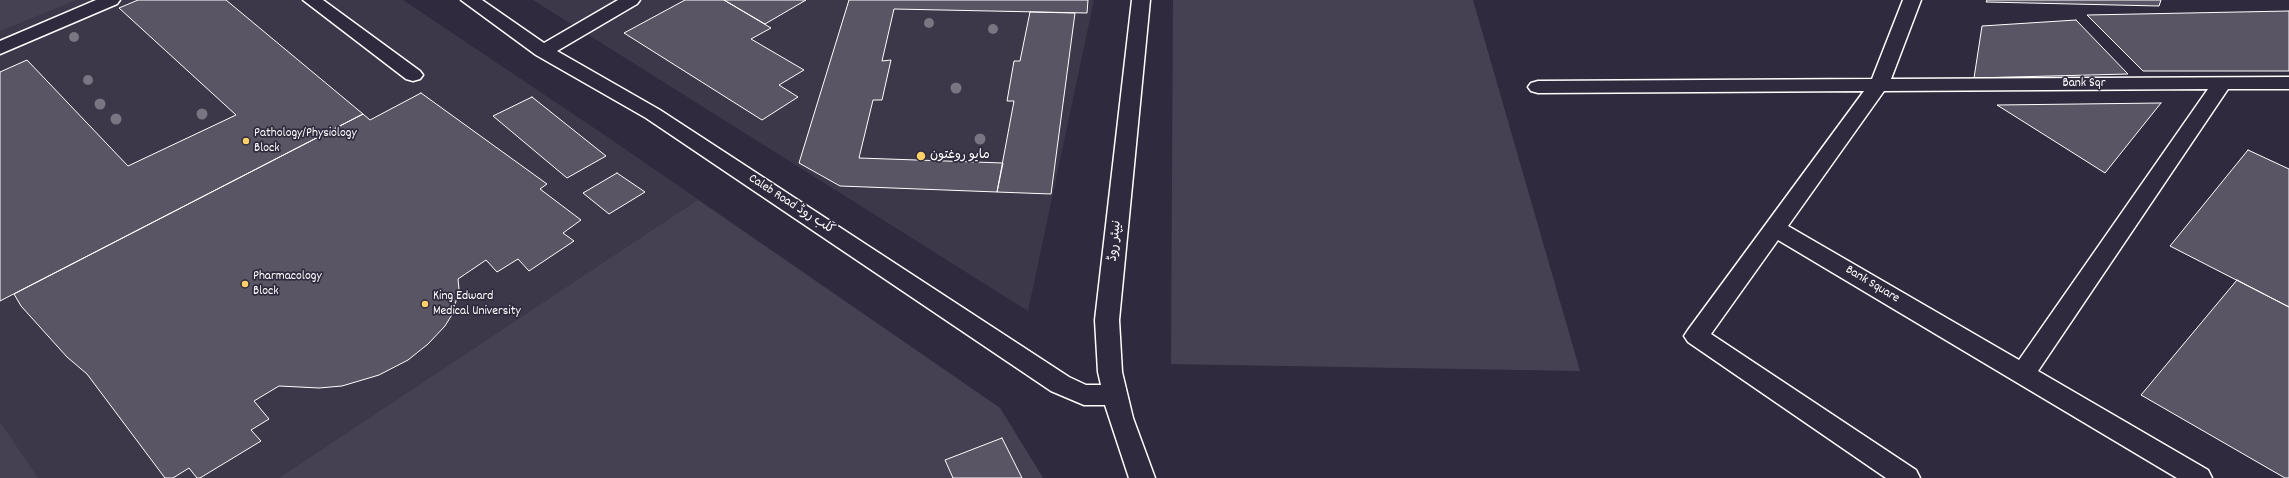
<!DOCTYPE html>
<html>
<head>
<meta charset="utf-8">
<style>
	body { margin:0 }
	canvas { display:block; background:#2f2a3d }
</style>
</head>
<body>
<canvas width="2289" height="478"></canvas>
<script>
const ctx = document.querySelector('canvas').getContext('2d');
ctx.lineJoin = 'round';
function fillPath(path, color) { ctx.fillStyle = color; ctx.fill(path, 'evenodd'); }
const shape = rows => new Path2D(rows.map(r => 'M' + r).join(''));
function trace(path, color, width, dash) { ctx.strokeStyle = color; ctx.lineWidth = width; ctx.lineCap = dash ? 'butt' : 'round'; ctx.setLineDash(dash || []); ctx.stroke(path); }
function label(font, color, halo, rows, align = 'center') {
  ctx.font = font + ' Dekko,"Playpen Sans Arabic",sans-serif'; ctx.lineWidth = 3.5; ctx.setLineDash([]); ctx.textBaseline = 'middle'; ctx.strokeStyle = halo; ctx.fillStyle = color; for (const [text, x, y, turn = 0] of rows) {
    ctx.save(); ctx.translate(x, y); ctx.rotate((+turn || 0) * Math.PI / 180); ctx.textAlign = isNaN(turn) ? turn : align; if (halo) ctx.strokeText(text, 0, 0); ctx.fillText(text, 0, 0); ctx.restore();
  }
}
const built = shape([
	[0,0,403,0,612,140,1000,408,1043,478,0,478],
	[533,0,1094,0,1028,311]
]);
const green = shape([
	[0,0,76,0,0,31],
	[1173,0,1473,0,1580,371,1171,364],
	[698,200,1000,408,1043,478,279,478],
	[0,422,38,478,0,478]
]);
const building = shape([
	[138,0,226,0,363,114,0,301,0,72,27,60,128,166,236,115,119,8,138,0],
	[685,0,724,0,771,28,751,39,804,70,779,85,798,97,762,120,624,33,685,0],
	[724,0,806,0,765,24,724,0],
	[849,0,1088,0,1087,13,894,9,882,61,891,60,882,100,873,100,859,158,1003,163,997,192,840,186,799,163,849,0],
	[1987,0,2161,0,2159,6,1986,2,1987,0],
	[2289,11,2289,71,2143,71,2087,15,2289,11],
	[1030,12,1075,13,1051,194,997,192,1014,101,1007,101,1014,61,1020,61,1030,12],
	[2076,20,2128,74,1974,78,1982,26,2076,20],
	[421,93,547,184,540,189,581,220,563,233,574,241,529,271,518,259,497,272,486,260,458,279,459,289,453,313,445,326,428,344,408,360,379,375,342,386,319,388,279,386,254,401,269,419,251,430,261,441,200,478,197,478,189,468,173,478,165,478,87,374,67,357,21,306,14,294,363,114,370,120,421,93],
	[532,97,606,156,567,178,493,116,532,97],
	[2161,103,2105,173,1997,105,2161,103],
	[2248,150,2289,169,2289,307,2170,246,2248,150],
	[617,173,645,192,609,214,583,193,617,173],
	[2237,280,2289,307,2289,478,2285,478,2141,395,2237,280],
	[1002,438,1022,478,953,478,945,460,1002,438]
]);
const minor = shape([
	[96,0,120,0,117,4,0,54,0,41,96,0],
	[303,0,323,0,420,71,423,75,420,79,413,81,406,79,303,0],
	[461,0,482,0,544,43,618,0,640,0,637,4,557,51,660,110,1069,377,1086,385,1101,385,1098,372,1095,320,1132,0,1150,0,1119,320,1122,372,1133,418,1155,478,1129,478,1105,405,1084,405,1051,391,646,118,536,55,461,0],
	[1903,0,1921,0,1891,79,2289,77,2289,89,2228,89,2038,371,2208,470,2212,478,2177,478,1778,240,1711,334,1916,470,1920,478,1886,478,1688,342,1684,336,1688,330,1864,91,1538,93,1531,91,1528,87,1531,83,1538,81,1872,79,1903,0],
	[2208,89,2019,360,1788,226,1884,91,2208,89]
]);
const trees = [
	[929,23,5],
	[993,29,5],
	[74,37,5],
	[88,80,5],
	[956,88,5.5],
	[100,104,5.5],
	[202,114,5.5],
	[116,119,5.5],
	[980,139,5.5]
];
const markers = [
	[246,141,4,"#ffd166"],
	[921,156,5,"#ffd166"],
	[245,284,4,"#ffd166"],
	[425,304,4,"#ffd166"]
];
const streetNames = [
	["Bank Sqr",2084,84],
	["Caleb Road کلب روڈ",791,205,33],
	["نیپئر روڈ",1116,241,-84],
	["Bank Square",1872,285,31]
];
const poiNames = [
	["Pathology/Physiology",254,134],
	["Block",254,149],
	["مایو روغتون",930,156],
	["Pharmacology",253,277],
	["Block",253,292],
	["King Edward",433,297],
	["Medical University",433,312]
];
fillPath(built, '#3c3749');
fillPath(green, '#464152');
fillPath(building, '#595564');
trace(building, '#fff', 1);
trace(minor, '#fff', 3);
fillPath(minor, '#2f2a3d');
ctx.fillStyle = '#797582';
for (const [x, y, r] of trees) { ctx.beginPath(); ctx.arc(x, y, r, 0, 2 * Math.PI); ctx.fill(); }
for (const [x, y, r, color] of markers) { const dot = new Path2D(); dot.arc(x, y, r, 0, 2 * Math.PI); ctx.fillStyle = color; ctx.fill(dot); trace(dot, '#2f2a3d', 1.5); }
label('13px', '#fff', '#2f2a3d', streetNames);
label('13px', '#fff', '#2f2a3d', poiNames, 'left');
</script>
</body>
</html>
